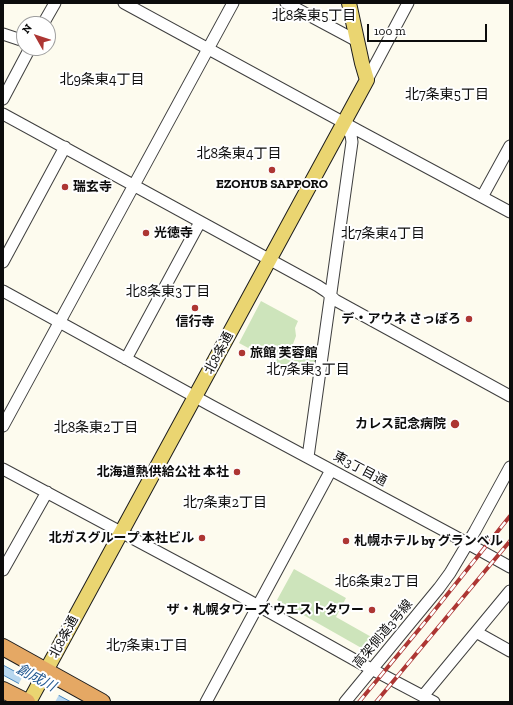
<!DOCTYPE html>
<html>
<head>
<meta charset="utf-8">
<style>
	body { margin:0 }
	#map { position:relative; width:513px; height:705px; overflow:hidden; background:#fdfbee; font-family:"Zilla Slab",serif }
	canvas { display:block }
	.frame { position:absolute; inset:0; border:4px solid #0c0c0c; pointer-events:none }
	.north { position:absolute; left:16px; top:16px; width:40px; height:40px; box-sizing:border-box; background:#fff; border:1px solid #9e9e9e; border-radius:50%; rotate:309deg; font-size:11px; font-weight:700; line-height:16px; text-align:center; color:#0c0c0c }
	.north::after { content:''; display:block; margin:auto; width:14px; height:18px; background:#ad3633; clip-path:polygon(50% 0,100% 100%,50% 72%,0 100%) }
	.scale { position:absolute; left:367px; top:24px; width:120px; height:18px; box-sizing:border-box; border:2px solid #0c0c0c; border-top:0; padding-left:5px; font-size:12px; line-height:14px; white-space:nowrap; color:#0c0c0c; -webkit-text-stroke:3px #fff; paint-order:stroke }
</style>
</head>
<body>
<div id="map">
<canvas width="513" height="705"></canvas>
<div class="frame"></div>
<div class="north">N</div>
<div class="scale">100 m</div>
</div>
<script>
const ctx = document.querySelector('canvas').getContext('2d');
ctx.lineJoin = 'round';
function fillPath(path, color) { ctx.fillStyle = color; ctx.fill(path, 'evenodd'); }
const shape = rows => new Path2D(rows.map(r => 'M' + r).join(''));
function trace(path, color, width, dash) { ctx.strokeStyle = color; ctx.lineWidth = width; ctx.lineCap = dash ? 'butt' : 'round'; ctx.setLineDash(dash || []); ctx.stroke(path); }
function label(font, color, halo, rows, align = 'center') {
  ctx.font = font + ' "Zilla Slab","Noto Sans JP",serif'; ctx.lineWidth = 4; ctx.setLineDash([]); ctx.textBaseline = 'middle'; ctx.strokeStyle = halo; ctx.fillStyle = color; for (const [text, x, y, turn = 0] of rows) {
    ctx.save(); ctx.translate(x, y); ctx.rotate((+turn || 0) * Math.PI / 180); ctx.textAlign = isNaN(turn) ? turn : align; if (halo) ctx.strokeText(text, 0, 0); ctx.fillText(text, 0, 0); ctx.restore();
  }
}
const green = shape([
	[261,301,298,321,295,328,296,336,293,344,318,348,315,368,293,365,289,370,239,343],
	[294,569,346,598,336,617,382,643,372,654,277,600]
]);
const water = shape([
	[3,665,71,702,53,702,3,675,3,665]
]);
const pier = shape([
	[24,674,60,693,55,702,49,702,18,685]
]);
const minor = shape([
	[124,3,361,132,510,212],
	[286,3,357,41],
	[43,24,55,3],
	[3,34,24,41],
	[367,80,408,3],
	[3,99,30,48],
	[3,114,318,286,327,292,335,300,510,396],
	[482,197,510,146],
	[3,262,65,147],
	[3,291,210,405,456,537,510,567],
	[126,359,200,222],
	[3,426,233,3],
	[308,457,352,142,351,135,344,123],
	[3,469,246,599,362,664,434,702],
	[3,570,47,492],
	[476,632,510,651],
	[423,696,510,591],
	[206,702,331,470],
	[345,702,439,588,450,573,475,531,510,467]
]);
const major = shape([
	[29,702,203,382,367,80,362,63,349,3]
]);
const highway = shape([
	[3,647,102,702],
	[3,690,27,702]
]);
const rail = shape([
	[359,702,430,616,510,516],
	[376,702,510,541]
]);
const markers = [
	[272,170,4,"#ad3633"],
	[65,187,4,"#ad3633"],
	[146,233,4,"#ad3633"],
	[195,308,4,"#ad3633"],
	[469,319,4,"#ad3633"],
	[242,353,4,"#ad3633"],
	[455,424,5,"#ad3633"],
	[237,472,4,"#ad3633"],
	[202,538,4,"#ad3633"],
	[346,541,4,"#ad3633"],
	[372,610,4,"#ad3633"]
];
const poiNames = [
	["EZOHUB SAPPORO",272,184,"center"],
	["瑞玄寺",73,187,"left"],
	["光徳寺",154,233,"left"],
	["デ・アウネ さっぽろ",461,319],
	["信行寺",195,322,"center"],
	["旅館 芙蓉館",250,353,"left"],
	["カレス記念病院",446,424],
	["北海道熱供給公社 本社",229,472],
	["北ガスグループ 本社ビル",194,538],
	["札幌ホテル by グランベル",354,541,"left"],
	["ザ・札幌タワーズ ウエストタワー",364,610]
];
const streetNames = [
	["北8条通",219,353,-62],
	["東3丁目通",360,469,28],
	["高架側道3号線",383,634,-50],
	["北8条通",64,637,-62]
];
const neighbourhoodNames = [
	["北8条東5丁目",314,16],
	["北9条東4丁目",102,80],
	["北7条東5丁目",447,95],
	["北8条東4丁目",239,154],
	["北7条東4丁目",383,234],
	["北8条東3丁目",168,292],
	["北7条東3丁目",308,370],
	["北8条東2丁目",96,428],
	["北7条東2丁目",225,503],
	["北6条東2丁目",377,582],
	["北7条東1丁目",147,646]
];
const waterNames = [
	["創成川",36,678,28]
];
fillPath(green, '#cde4bb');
fillPath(water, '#b8d7ef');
trace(water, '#4686be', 1);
fillPath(pier, '#fdfbee');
trace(minor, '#3f3f3f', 13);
trace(major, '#1d1d1d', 16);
trace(highway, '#1d1d1d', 18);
trace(minor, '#fff', 11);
trace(major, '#ead571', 14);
trace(highway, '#e5a864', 16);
trace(rail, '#ad3633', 4);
trace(rail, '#fff', 2.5, [8]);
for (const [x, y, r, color] of markers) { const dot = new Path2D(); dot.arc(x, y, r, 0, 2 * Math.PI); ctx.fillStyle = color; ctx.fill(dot); trace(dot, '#fff', 1.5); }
label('bold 13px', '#0c0c0c', '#fff', poiNames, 'right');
label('13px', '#0c0c0c', '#fff', streetNames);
label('14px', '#0c0c0c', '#fff', neighbourhoodNames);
label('italic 14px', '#235991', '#fff', waterNames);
</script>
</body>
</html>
